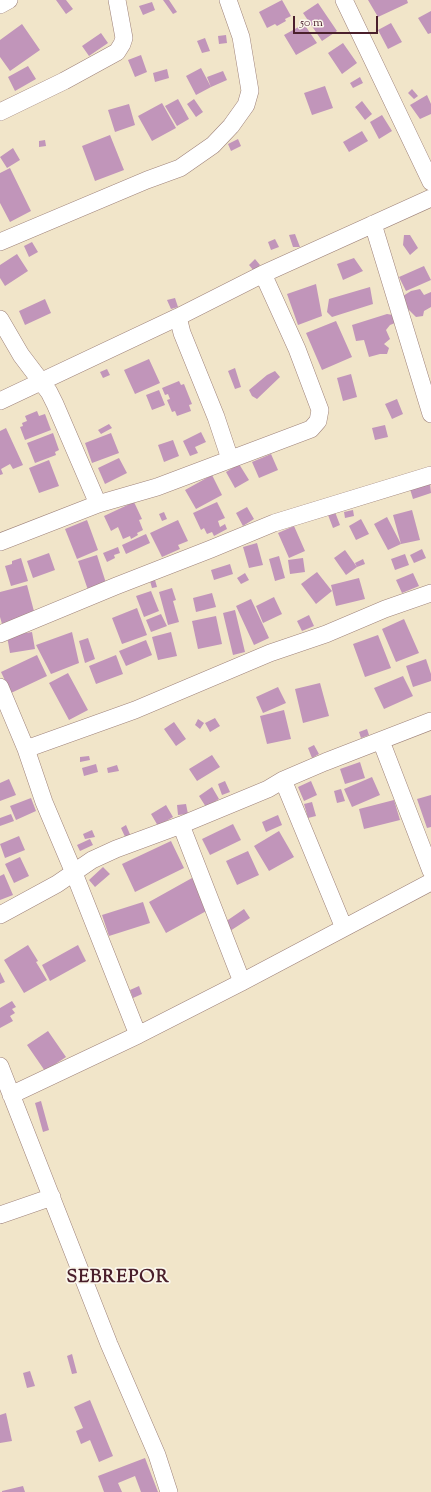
<!DOCTYPE html>
<html>
<head>
<meta charset="utf-8">
<style>
	body { margin:0 }
	#map { position:relative; width:431px; height:1492px; overflow:hidden; background:#f1e5c9; font-family:"Sorts Mill Goudy",serif }
	canvas { display:block }
	.scale { position:absolute; left:293px; top:16px; width:85px; height:18px; box-sizing:border-box; border:2px solid #4a1f2b; border-top:0; padding-left:5px; font-size:12px; line-height:14px; white-space:nowrap; color:#4a1f2b; -webkit-text-stroke:3px #fbf7ec; paint-order:stroke }
</style>
</head>
<body>
<div id="map">
<canvas width="431" height="1492"></canvas>
<div class="scale">50 m</div>
</div>
<script>
const ctx = document.querySelector('canvas').getContext('2d');
ctx.lineJoin = 'round';
function fillPath(path, color) { ctx.fillStyle = color; ctx.fill(path, 'evenodd'); }
const shape = rows => new Path2D(rows.map(r => 'M' + r).join(''));
function trace(path, color, width, dash) { ctx.strokeStyle = color; ctx.lineWidth = width; ctx.lineCap = dash ? 'butt' : 'round'; ctx.setLineDash(dash || []); ctx.stroke(path); }
function label(font, color, halo, rows, align = 'center') {
  ctx.font = font + ' "Sorts Mill Goudy",serif'; ctx.lineWidth = 3.5; ctx.setLineDash([]); ctx.textBaseline = 'middle'; ctx.strokeStyle = halo; ctx.fillStyle = color; for (const [text, x, y, turn = 0] of rows) {
    ctx.save(); ctx.translate(x, y); ctx.rotate((+turn || 0) * Math.PI / 180); ctx.textAlign = isNaN(turn) ? turn : align; if (halo) ctx.strokeText(text, 0, 0); ctx.fillText(text, 0, 0); ctx.restore();
  }
}
const building = shape([
	[56,0,66,0,73,9,66,14],
	[163,0,169,0,177,12,173,14],
	[282,0,291,16,285,19,286,21,277,26,275,24,267,28,259,12],
	[368,0,407,0,408,3,378,17],
	[152,2,155,10,143,15,139,6],
	[318,3,337,31,322,41,303,13],
	[431,11,431,33,428,34,418,18],
	[391,23,402,42,388,49,378,30],
	[22,24,40,50,10,71,0,57,0,40],
	[304,24,317,43,296,55,284,35],
	[101,33,108,43,89,56,82,46],
	[226,35,227,43,219,44,218,36],
	[205,38,210,51,202,53,197,41],
	[343,43,357,63,342,74,328,53],
	[141,55,147,72,135,77,128,60],
	[28,66,36,79,15,91,8,77],
	[201,68,211,87,196,95,186,76],
	[167,69,169,78,155,82,153,73],
	[223,71,227,80,211,87,207,77],
	[360,77,363,83,353,88,350,83],
	[325,86,333,108,312,115,304,93],
	[412,89,418,96,414,99,408,93],
	[427,95,431,104,431,114,420,119,410,105],
	[178,99,189,119,177,126,165,106],
	[194,99,203,112,196,117,187,104],
	[362,101,372,114,365,120,355,107],
	[162,103,176,128,152,141,138,116],
	[129,104,135,125,115,132,108,110],
	[382,115,392,131,379,139,370,122],
	[362,131,368,141,349,152,343,142],
	[110,135,124,170,95,181,82,146],
	[238,139,241,146,231,151,228,144],
	[45,140,46,146,39,147,39,141],
	[13,148,20,160,7,168,0,157],
	[10,168,31,211,10,222,0,203,0,173],
	[295,234,300,247,293,247,289,235],
	[404,235,410,235,418,248,410,255,403,245],
	[275,239,279,247,271,250,268,242],
	[32,242,38,252,29,257,24,246],
	[17,254,28,271,5,286,0,278,0,265],
	[354,258,363,271,343,280,337,264],
	[255,259,260,265,254,271,249,265],
	[424,266,431,280,406,291,399,277],
	[316,284,322,316,298,325,287,294],
	[370,287,373,304,332,317,327,312,329,299],
	[420,289,424,295,431,292,431,307,424,311,423,316,416,317,406,307,403,296,411,291],
	[175,298,178,307,171,309,167,300],
	[45,299,51,313,25,325,19,311],
	[387,314,393,315,395,323,390,325,386,330,390,339,384,344,389,348,387,354,380,354,369,357,364,340,356,341,352,325],
	[336,321,352,357,322,370,306,333],
	[149,359,160,383,135,394,124,370],
	[235,368,241,387,235,389,228,371],
	[107,369,110,375,103,378,100,372],
	[275,371,280,377,257,399,252,396,249,390,267,375],
	[351,374,357,397,343,401,337,378],
	[179,381,181,385,184,384,192,404,189,405,191,411,177,416,175,411,172,412,167,400,170,399,168,394,165,395,162,388],
	[159,390,165,405,152,410,146,395],
	[397,399,403,414,392,419,385,404],
	[37,411,39,416,45,414,51,430,25,440,20,427,23,426,22,423,27,421,25,416],
	[109,424,112,428,101,434,98,430],
	[385,425,388,437,375,440,372,428],
	[6,428,23,465,13,469,10,464,1,469,3,474,0,475,0,431],
	[201,432,206,442,195,447,198,453,190,456,183,441],
	[53,433,59,450,55,452,56,455,35,463,27,443],
	[111,433,119,453,92,463,85,443],
	[173,440,179,456,164,462,158,445],
	[271,454,278,470,259,478,252,462],
	[119,458,127,473,105,484,98,468],
	[49,460,59,486,39,493,29,468],
	[239,464,249,480,235,488,226,472],
	[212,475,222,495,196,509,185,490],
	[430,483,431,493,413,499,410,489],
	[134,502,142,519,139,520,143,530,137,533,138,535,131,539,130,536,123,539,118,527,111,531,104,516],
	[217,502,225,518,218,521,220,527,225,524,227,529,214,536,212,532,207,534,204,528,201,530,193,513],
	[247,507,254,519,243,526,236,513],
	[353,510,354,516,345,518,344,512],
	[412,510,420,540,401,544,393,515],
	[164,512,167,519,162,521,159,514],
	[335,512,340,525,333,528,328,515],
	[387,517,401,544,388,550,374,524],
	[361,519,369,534,356,540,349,526],
	[87,520,98,550,77,559,65,529],
	[178,520,188,541,178,545,180,549,162,557,150,533],
	[294,526,305,551,289,558,278,533],
	[146,534,150,543,126,554,122,545],
	[257,543,263,565,249,568,243,547],
	[118,547,120,553,114,555,115,558,107,562,103,553],
	[422,549,426,558,414,563,410,555],
	[345,550,357,567,346,575,334,558],
	[49,553,55,570,33,578,27,561],
	[405,554,409,565,395,570,391,559],
	[97,555,106,583,88,590,78,561],
	[279,556,285,578,275,581,269,559],
	[21,558,28,581,11,586,5,566,12,564,12,561],
	[303,558,305,572,290,574,288,560],
	[363,559,365,564,357,567,355,563],
	[230,564,233,574,214,580,211,570],
	[317,572,332,591,316,604,301,584],
	[245,573,249,580,241,584,237,578],
	[413,573,419,586,402,593,396,580],
	[359,578,365,599,336,606,331,585],
	[155,580,157,587,152,588,150,581],
	[27,585,35,615,2,624,0,617,0,592],
	[172,588,176,600,173,601,179,622,168,625,159,592],
	[151,591,159,611,144,617,136,596],
	[212,593,216,607,196,612,193,598],
	[274,597,282,614,263,623,256,606],
	[251,599,269,638,254,645,236,606],
	[137,608,147,635,122,644,112,618],
	[235,610,245,652,233,655,223,613],
	[161,614,167,626,151,632,146,620],
	[309,615,314,626,302,631,297,621],
	[216,616,222,644,198,649,192,621],
	[404,619,419,653,396,662,382,629],
	[32,632,35,649,10,653,7,636],
	[72,632,79,663,51,674,36,645],
	[171,632,177,656,158,660,152,637],
	[378,635,391,668,365,677,353,644],
	[88,638,95,659,85,663,79,641],
	[146,640,152,655,126,666,119,651],
	[37,655,47,676,11,693,1,672],
	[116,655,123,674,96,684,89,666],
	[426,659,431,674,431,681,413,687,406,666],
	[68,673,88,710,69,720,49,683],
	[403,676,413,696,384,709,374,688],
	[320,683,329,716,303,723,295,689],
	[278,687,286,703,263,713,256,697],
	[284,710,291,739,267,744,260,716],
	[215,718,220,726,210,732,205,723],
	[198,719,204,723,200,729,195,725],
	[174,722,186,739,176,746,164,729],
	[367,729,369,735,361,738,359,732],
	[314,745,319,754,312,758,308,748],
	[212,755,220,767,197,781,189,769],
	[89,756,90,760,80,762,80,757],
	[360,762,365,778,345,784,340,769],
	[96,764,98,772,84,776,82,768],
	[117,765,119,771,108,773,107,768],
	[372,777,380,795,352,807,344,789],
	[9,779,16,795,0,801,0,783],
	[225,781,230,792,222,795,218,784],
	[311,781,317,795,304,801,298,787],
	[212,787,219,799,206,807,199,796],
	[341,789,345,801,337,803,334,791],
	[431,795,431,827,427,828,417,799],
	[31,798,36,811,16,820,10,806],
	[394,800,400,820,364,829,359,809],
	[312,802,316,816,308,818,304,804],
	[186,804,188,814,178,815,177,805],
	[166,805,173,817,158,826,151,814],
	[11,814,14,821,0,826,0,818],
	[278,815,282,825,266,832,262,822],
	[233,824,241,840,210,855,202,839],
	[126,825,132,839,127,841,121,828],
	[92,830,95,837,85,839,83,834],
	[279,831,294,857,269,871,254,846],
	[19,836,25,850,5,858,0,844],
	[90,839,93,845,80,851,77,845],
	[171,841,184,868,135,892,122,864],
	[248,851,259,875,237,885,226,861],
	[20,857,29,876,14,883,5,864],
	[103,867,110,874,95,887,89,880],
	[4,874,13,895,0,900,0,876],
	[192,878,210,909,166,933,149,902],
	[143,902,150,923,109,936,102,915],
	[244,909,250,918,230,931,225,922],
	[28,945,38,961,36,962,47,980,24,993,4,960],
	[78,945,86,961,50,981,42,965],
	[0,972,5,982,0,984],
	[139,986,142,994,133,998,130,990],
	[12,1001,16,1007,12,1009,15,1013,10,1016,13,1021,0,1028,0,1008],
	[48,1031,66,1057,45,1071,27,1045],
	[41,1101,49,1130,43,1132,35,1103],
	[72,1354,77,1373,72,1374,67,1356],
	[30,1371,35,1386,27,1388,23,1373],
	[90,1400,113,1456,99,1462,90,1440,81,1444,76,1431,83,1428,74,1407],
	[6,1413,12,1441,0,1443,0,1415],
	[145,1458,158,1492,141,1492,135,1476,118,1483,122,1492,104,1492,98,1476],
	[23,1486,25,1492,2,1492,2,1491]
]);
const minor = shape([
	[344,0,431,182],
	[0,5,9,0],
	[0,112,64,81,117,52,122,44,124,38,117,0],
	[373,224,431,414],
	[0,242,147,180,180,168,213,145,231,126,246,105,250,91,241,37,228,0],
	[178,317,182,333,216,417,230,459],
	[0,319,21,355,49,392,55,404,98,504],
	[0,401,178,317,263,274,431,198],
	[0,542,98,504,157,487,311,429,318,421,320,410,297,349,263,274],
	[0,634,116,586,211,549,274,523,431,475],
	[0,687,26,749,44,802,74,873,138,1035],
	[381,741,431,871],
	[26,749,135,710,270,653,326,634,385,609,431,593],
	[283,780,344,928],
	[181,825,242,982],
	[0,915,57,884,92,860,116,849,181,825,268,789,283,780,325,762,431,721],
	[0,1066,109,1344,157,1455,169,1492],
	[11,1095,138,1035,242,982,431,882],
	[0,1215,52,1197]
]);
const districtNames = [
	["SEBREPOR",118,1279]
];
fillPath(building, '#c195ba');
trace(minor, '#9e827a', 18);
trace(minor, '#fff', 17);
ctx.letterSpacing = '1px';
label('bold 18px', '#4a1f2b', '#fbf7ec', districtNames);
ctx.letterSpacing = '0px';
</script>
</body>
</html>
